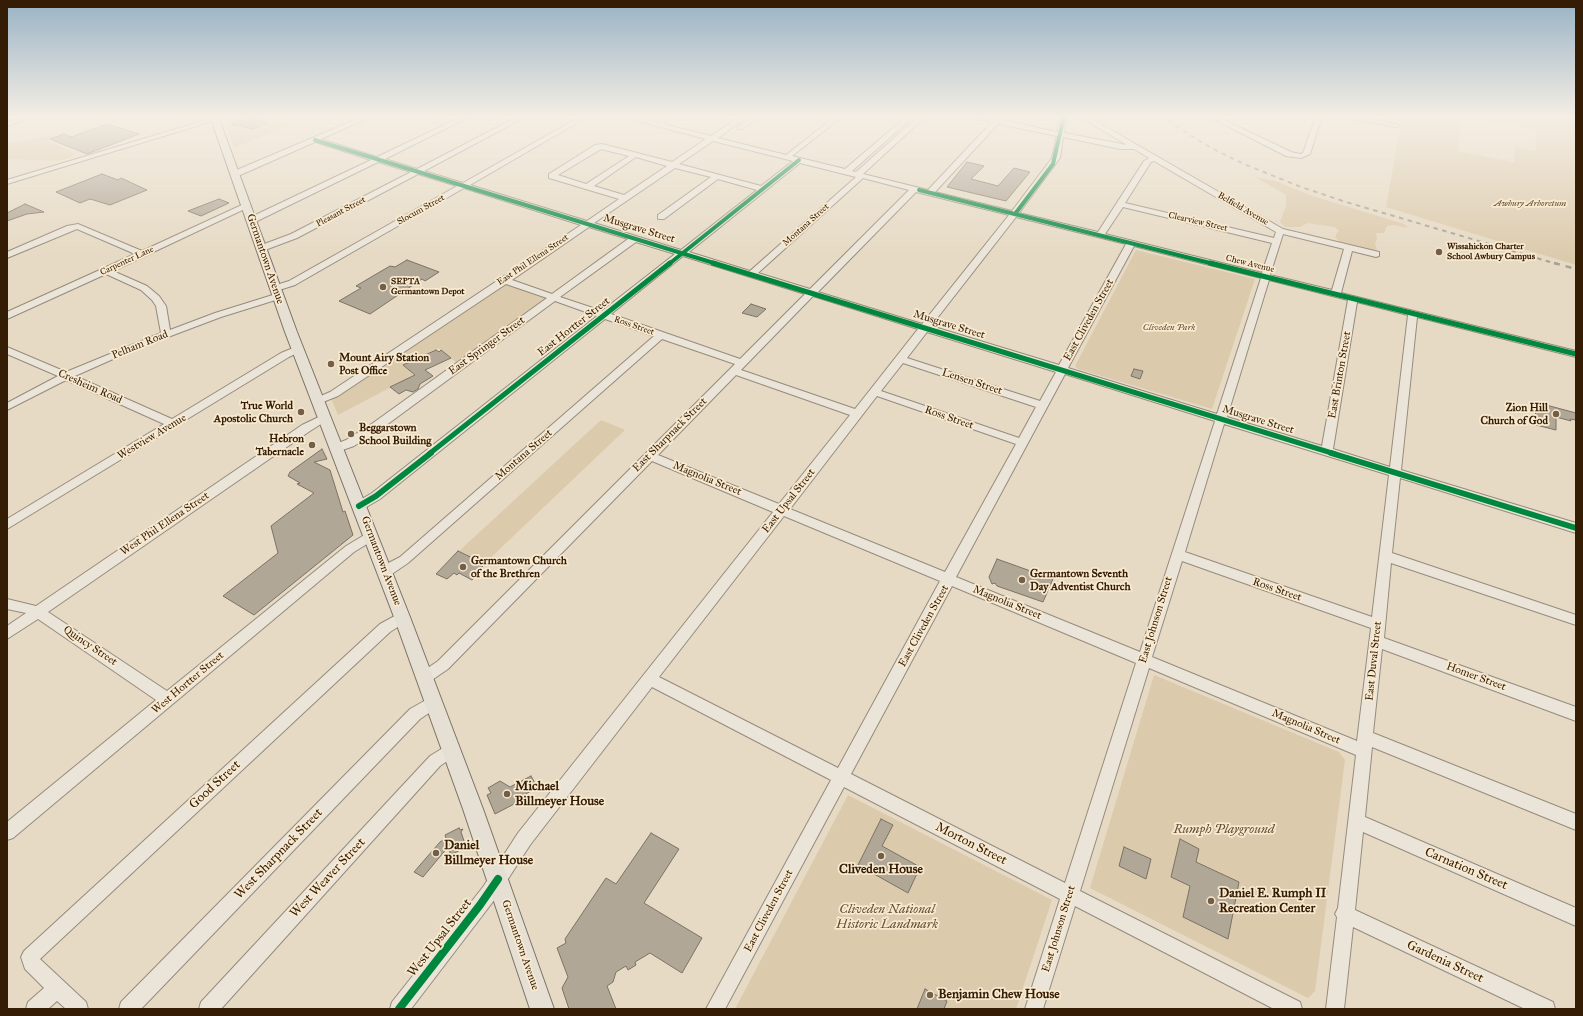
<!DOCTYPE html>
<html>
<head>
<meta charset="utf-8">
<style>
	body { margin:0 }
	#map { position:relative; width:1583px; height:1016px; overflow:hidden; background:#e6dac4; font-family:"IM FELL Great Primer",serif }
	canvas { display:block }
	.frame { position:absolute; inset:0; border:8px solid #351c05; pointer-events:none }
</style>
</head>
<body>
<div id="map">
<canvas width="1583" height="1016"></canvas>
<div class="frame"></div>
</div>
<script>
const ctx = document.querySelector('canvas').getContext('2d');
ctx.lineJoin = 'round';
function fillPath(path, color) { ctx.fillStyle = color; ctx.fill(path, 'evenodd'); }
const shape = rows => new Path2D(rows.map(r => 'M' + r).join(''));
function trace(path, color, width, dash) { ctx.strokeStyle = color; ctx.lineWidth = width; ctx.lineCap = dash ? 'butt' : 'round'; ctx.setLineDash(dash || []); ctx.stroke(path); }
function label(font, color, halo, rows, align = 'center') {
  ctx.font = font + ' "IM FELL Great Primer",serif'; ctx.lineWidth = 3.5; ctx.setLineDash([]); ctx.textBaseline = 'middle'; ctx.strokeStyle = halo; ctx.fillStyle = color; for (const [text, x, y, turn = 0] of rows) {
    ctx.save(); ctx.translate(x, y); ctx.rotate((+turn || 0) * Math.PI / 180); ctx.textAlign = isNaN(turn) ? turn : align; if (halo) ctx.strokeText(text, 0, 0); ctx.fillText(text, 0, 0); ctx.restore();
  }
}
const green = shape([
	[232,116,265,116,293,124,234,148,224,119],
	[1402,116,1576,116,1576,265,1386,207],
	[1461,116,1535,129,1536,151,1515,147,1514,162,1458,151],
	[53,135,48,140,50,142,74,153,72,157,58,161,7,159,7,145,10,143],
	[1255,177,1276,181,1310,195,1404,224,1408,228,1393,225,1387,226,1384,233,1376,233,1377,238,1375,244,1377,249,1371,250,1343,245,1335,237,1339,230,1334,227,1308,223,1300,227,1285,227,1280,222,1286,206,1286,195],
	[1136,250,1255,279,1212,409,1078,369,1075,366],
	[505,283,549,298,458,364,438,348,403,365,414,375,338,415,331,398],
	[601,420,625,430,484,564,458,552],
	[1154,675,1339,752,1345,760,1315,991,1308,998,1090,888],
	[848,795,1052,900,1016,1009,735,1009]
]);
const building = shape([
	[247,116,267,122,265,123,267,123,253,129,231,124,247,116],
	[107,124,139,134,87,154,50,139,64,134,71,137,107,124],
	[967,162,984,166,971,179,998,186,1014,168,1030,172,1006,201,947,187,967,162],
	[102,174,118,180,121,178,147,190,110,205,90,199,80,203,56,192,102,174],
	[219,199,229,203,201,216,188,211,219,199],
	[25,204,44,212,27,214,7,221,7,213,25,204],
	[407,260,439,272,425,281,422,279,370,314,339,301,361,288,356,286,390,266,395,267,407,260],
	[751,304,766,309,757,317,742,313,751,304],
	[436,350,439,352,441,350,451,358,425,370,433,376,420,384,418,389,413,392,406,390,399,394,390,387,415,375,403,365,436,350],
	[1134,369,1143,371,1140,379,1131,376,1134,369],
	[1535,402,1576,413,1576,420,1570,419,1571,421,1556,417,1556,430,1536,425,1535,402],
	[322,449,327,459,314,462,330,470,343,512,345,511,353,535,254,615,223,596,278,553,271,526,314,493,297,484,300,483,288,476,290,472,322,449],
	[458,551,485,564,480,569,482,570,472,580,459,573,457,575,454,573,447,579,436,574,458,551],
	[997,559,1053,579,1043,602,997,586,995,583,992,584,989,577,997,559],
	[531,776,537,787,515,801,516,803,495,814,487,795,491,793,488,788,500,781,510,787,531,776],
	[881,819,893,825,882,846,920,867,908,893,858,865,881,819],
	[459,828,460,830,463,829,461,832,466,847,451,855,448,847,423,877,414,872,440,842,446,838,445,835,459,828],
	[651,833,679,849,644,903,702,938,682,973,650,953,635,962,636,965,628,970,626,966,616,972,613,982,607,986,616,1009,569,1009,562,988,568,977,557,948,566,943,565,939,606,878,616,884,651,833],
	[1180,839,1199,849,1196,862,1239,882,1228,939,1183,917,1190,886,1171,877,1180,839],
	[1124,847,1151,859,1146,879,1119,866,1124,847],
	[925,989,947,1001,944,1009,917,1009,925,989]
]);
const minor = shape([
	[25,116,34,116,7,126,7,122,25,116],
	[219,116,229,116,7,184,7,180,219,116],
	[364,116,372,116,321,139,377,157,463,116,471,116,385,159,417,169,519,116,527,116,424,171,463,183,581,116,589,116,470,185,587,221,619,199,549,178,549,174,595,145,602,144,672,162,706,139,619,116,629,116,656,122,668,116,675,116,663,124,711,136,741,116,748,116,718,138,786,155,836,116,843,116,792,156,845,169,907,116,914,116,852,171,856,172,919,116,926,116,863,174,928,190,992,122,968,116,995,119,998,116,1004,116,1002,120,1057,132,1061,116,1067,116,1064,133,1127,145,1079,116,1087,116,1283,229,1379,252,1379,256,1376,257,1352,251,1341,293,1576,351,1576,357,1417,317,1401,470,1576,523,1576,533,1400,478,1392,553,1576,615,1576,625,1391,563,1384,638,1576,707,1576,721,1382,649,1373,733,1576,814,1576,830,1372,747,1365,817,1576,908,1576,926,1363,832,1355,910,1553,1002,1555,1009,1525,1009,1353,927,1344,1009,1326,1009,1337,917,1335,914,1338,908,1356,755,1149,668,1080,891,1300,1002,1302,1009,1274,1009,1075,906,1043,1009,1025,1009,1060,899,844,787,725,1009,706,1009,831,780,652,687,530,845,495,899,411,1009,390,1009,392,1002,483,887,518,833,773,512,652,461,448,669,429,682,424,684,419,682,417,678,419,674,438,661,735,364,662,339,408,563,389,576,384,577,379,576,378,572,379,568,400,557,654,336,605,319,380,499,363,509,355,509,353,506,355,503,372,493,597,316,555,301,381,429,354,446,337,452,333,451,331,448,333,445,346,440,373,423,547,298,506,284,338,396,318,404,313,401,314,399,330,392,581,225,464,188,295,285,276,291,273,290,273,286,289,281,457,186,418,174,297,238,265,250,259,250,259,246,291,234,411,172,378,162,255,222,249,222,249,218,371,160,315,142,238,176,232,176,232,172,364,116],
	[998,124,1057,136,1052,158,1012,211,935,192,998,124],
	[1063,137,1120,149,1134,149,1149,158,1144,161,1098,232,1019,213,1060,158,1063,137],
	[713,141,793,161,761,186,679,164,713,141],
	[601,149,629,156,586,184,558,175,601,149],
	[636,157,667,166,624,195,594,186,636,157],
	[1154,161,1276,232,1274,238,1125,203,1151,162,1154,161],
	[800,163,856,177,750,271,689,252,800,163],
	[675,168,711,177,658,215,658,219,664,219,718,179,757,190,681,250,594,223,675,168],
	[863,178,909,190,810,289,758,273,863,178],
	[916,192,1009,215,922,324,818,292,916,192],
	[1123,207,1272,243,1262,273,1105,234,1123,207],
	[1016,217,1126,244,1059,365,931,326,1016,217],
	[589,227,628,239,552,294,512,280,589,227],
	[1283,234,1344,249,1332,290,1270,275,1283,234],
	[636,242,675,254,602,311,560,297,636,242],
	[1134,246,1261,278,1217,414,1068,368,1134,246],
	[683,256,805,294,740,359,611,314,683,256],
	[1269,280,1348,300,1322,446,1227,417,1269,280],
	[813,296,918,329,855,409,741,370,813,296],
	[1357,302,1408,315,1390,467,1333,449,1357,302],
	[927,332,1056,372,1040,401,907,358,927,332],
	[903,363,1036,407,1019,438,881,391,903,363],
	[1065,374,1215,421,1140,652,956,577,1065,374],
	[736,375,850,415,779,504,658,455,736,375],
	[877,396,1016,444,945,572,790,509,877,396],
	[1224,424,1389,475,1372,617,1185,552,1224,424],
	[784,516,940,581,838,768,659,677,784,516],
	[1182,561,1371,628,1357,741,1152,657,1182,561],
	[952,586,1136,663,1065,883,851,774,952,586],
	[753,116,760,116,742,129,738,129,738,127,753,116],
	[1208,116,1216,116,1291,152,1300,154,1303,153,1316,116,1322,116,1310,154,1301,158,1286,156,1208,116],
	[1343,116,1357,116,1400,125,1397,127,1346,118,1343,116],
	[244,204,251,206,113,271,147,286,159,296,166,306,170,330,215,313,276,294,282,294,282,298,221,317,131,351,75,376,172,419,281,353,298,346,303,349,301,351,289,357,7,529,7,519,164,424,66,380,7,410,7,403,58,376,7,354,7,347,66,372,161,333,156,306,152,300,141,290,106,274,7,319,7,312,135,254,77,229,7,258,7,252,67,226,78,224,142,251,244,204],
	[325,414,329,415,330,417,329,419,310,431,48,612,167,691,346,546,371,531,375,533,377,536,375,539,354,552,13,838,7,840,7,822,156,700,38,619,7,639,7,626,26,613,7,609,7,599,36,606,302,425,325,414],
	[402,612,407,613,409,617,407,621,390,632,40,959,86,1002,88,1009,66,1009,57,1001,48,1009,26,1009,28,1002,44,988,25,969,21,957,24,951,380,624,402,612],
	[433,696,438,697,440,702,438,707,420,719,141,1009,119,1009,121,1002,410,709,433,696],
	[451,743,456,745,459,750,456,755,440,766,221,1009,199,1009,201,1002,430,756,451,743]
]);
const major = shape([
	[210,116,218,116,297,332,410,617,483,809,554,1009,530,1009,463,809,394,617,285,332,210,116]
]);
const railFar1 = shape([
	[1160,116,1211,148,1244,164,1301,187,1346,202,1557,264]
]);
const rail = shape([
	[1554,263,1576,269]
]);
const cyclewayFar3 = shape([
	[315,140,717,264],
	[919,190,1214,264],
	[1015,214,1053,164,1064,116],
	[669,264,799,160]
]);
const cyclewayFar2 = shape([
	[713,263,1335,454],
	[1210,263,1576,354],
	[429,454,670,263]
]);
const cyclewayFar1 = shape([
	[1331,453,1576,528],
	[359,506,376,496,431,453]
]);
const cycleway = shape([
	[399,1009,480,905,498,879]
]);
const markers = [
	[1439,252,4,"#735e48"],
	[383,287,4,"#735e48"],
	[331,364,4,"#735e48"],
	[301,412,4,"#735e48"],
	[1556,414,4,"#735e48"],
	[351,434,4,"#735e48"],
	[312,445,4,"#735e48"],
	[463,567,4,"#735e48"],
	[1022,580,4,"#735e48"],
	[507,794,4,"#735e48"],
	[436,853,4,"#735e48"],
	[881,856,4,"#735e48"],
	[1211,901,4,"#735e48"],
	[930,995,4,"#735e48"]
];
const farParknames = [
	["Awbury Arboretum",1530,204],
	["Cliveden Park",1169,328]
];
const farStreetnames = [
	["Belfield Avenue",1243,209,30],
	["Slocum Street",421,210,-29],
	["Pleasant Street",341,212,-28],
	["Clearview Street",1198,222,13],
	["Montana Street",806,225,-42],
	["East Phil Ellena Street",533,260,-34],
	["Carpenter Lane",127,261,-25],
	["Chew Avenue",1250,264,14],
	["Ross Street",634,326,19]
];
const farPoinames = [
	["Wissahickon Charter",1447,247],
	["School Awbury Campus",1447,257],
	["SEPTA",391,282],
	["Germantown Depot",391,292]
];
const streetNames = [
	["Musgrave Street",639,229,17],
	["Germantown Avenue",265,259,71],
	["East Cliveden Street",1089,320,-61],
	["Musgrave Street",949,325,17],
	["East Hortter Street",574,327,-38],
	["Pelham Road",140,345,-22],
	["East Springer Street",487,346,-36],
	["East Brinton Street",1340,375,-80],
	["Lensen Street",972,382,18],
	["Cresheim Road",90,387,24],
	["Ross Street",949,418,19],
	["Musgrave Street",1258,420,17],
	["East Sharpnack Street",670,435,-45],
	["Westview Avenue",152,437,-31],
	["Montana Street",524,455,-41],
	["Magnolia Street",707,479,22],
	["East Upsal Street",789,501,-52],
	["West Phil Ellena Street",165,524,-34],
	["Germantown Avenue",381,561,69],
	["Ross Street",1277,590,19],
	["Magnolia Street",1007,603,22],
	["East Johnson Street",1156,620,-73],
	["East Cliveden Street",924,626,-61],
	["Quincy Street",90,646,34],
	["East Duval Street",1374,661,-84],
	["Homer Street",1476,677,20],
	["West Hortter Street",188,683,-40],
	["Magnolia Street",1306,727,23],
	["East Cliveden Street",769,911,-62],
	["East Johnson Street",1059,929,-73],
	["Germantown Avenue",520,945,71]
];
const poiNames = [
	["Mount Airy Station",339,358],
	["Post Office",339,371],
	["True World",293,406,"right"],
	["Apostolic Church",293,419,"right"],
	["Zion Hill",1548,408,"right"],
	["Church of God",1548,421,"right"],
	["Beggarstown",359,428],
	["School Building",359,441],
	["Hebron",304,439,"right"],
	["Tabernacle",304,452,"right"],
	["Germantown Church",471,561],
	["of the Brethren",471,574],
	["Germantown Seventh",1030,574],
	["Day Adventist Church",1030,587]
];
const nearStreetnames = [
	["Good Street",215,785,-43],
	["Morton Street",971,844,27],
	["West Sharpnack Street",279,854,-46],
	["Carnation Street",1466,869,23],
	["West Weaver Street",328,878,-47],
	["West Upsal Street",440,938,-52],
	["Gardenia Street",1445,962,25]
];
const nearPoinames = [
	["Michael",515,787],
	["Billmeyer House",515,802],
	["Daniel",444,846],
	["Billmeyer House",444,861],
	["Cliveden House",881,870,"center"],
	["Daniel E. Rumph II",1219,894],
	["Recreation Center",1219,909],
	["Benjamin Chew House",938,995]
];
const nearParknames = [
	["Rumph Playground",1224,830],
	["Cliveden National",887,910],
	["Historic Landmark",887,925]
];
fillPath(green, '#dccaac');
fillPath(building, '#b1a797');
trace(building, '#7c7264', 1);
trace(minor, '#968b7c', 2);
trace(major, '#7c7264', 2);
fillPath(minor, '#eae4d9');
fillPath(major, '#e6dfd3');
trace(railFar1, '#a7a095', 2, [4.5, 4.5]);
trace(rail, '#a7a095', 2.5, [6, 6]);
trace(cyclewayFar3, '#00873e', 4);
trace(cyclewayFar2, '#00873e', 5);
trace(cyclewayFar1, '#00873e', 6);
trace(cycleway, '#00873e', 8);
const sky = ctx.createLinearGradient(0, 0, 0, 258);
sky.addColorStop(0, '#99b2c5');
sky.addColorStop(0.45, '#f4eee4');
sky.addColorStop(1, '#f4eee400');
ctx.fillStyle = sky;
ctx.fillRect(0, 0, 1583, 258);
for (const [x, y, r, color] of markers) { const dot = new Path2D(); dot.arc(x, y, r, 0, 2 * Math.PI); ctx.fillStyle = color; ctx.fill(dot); trace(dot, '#f8ead0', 1.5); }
label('italic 9px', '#654c31', '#f8ead0', farParknames);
label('9px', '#351c05', '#f8ead0', farStreetnames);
label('bold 9px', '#351c05', '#f8ead0', farPoinames, 'left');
label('11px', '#351c05', '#f8ead0', streetNames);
label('bold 11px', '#351c05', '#f8ead0', poiNames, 'left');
label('13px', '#351c05', '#f8ead0', nearStreetnames);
label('bold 13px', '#351c05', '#f8ead0', nearPoinames, 'left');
label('italic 13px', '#654c31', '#f8ead0', nearParknames);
</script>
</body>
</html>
